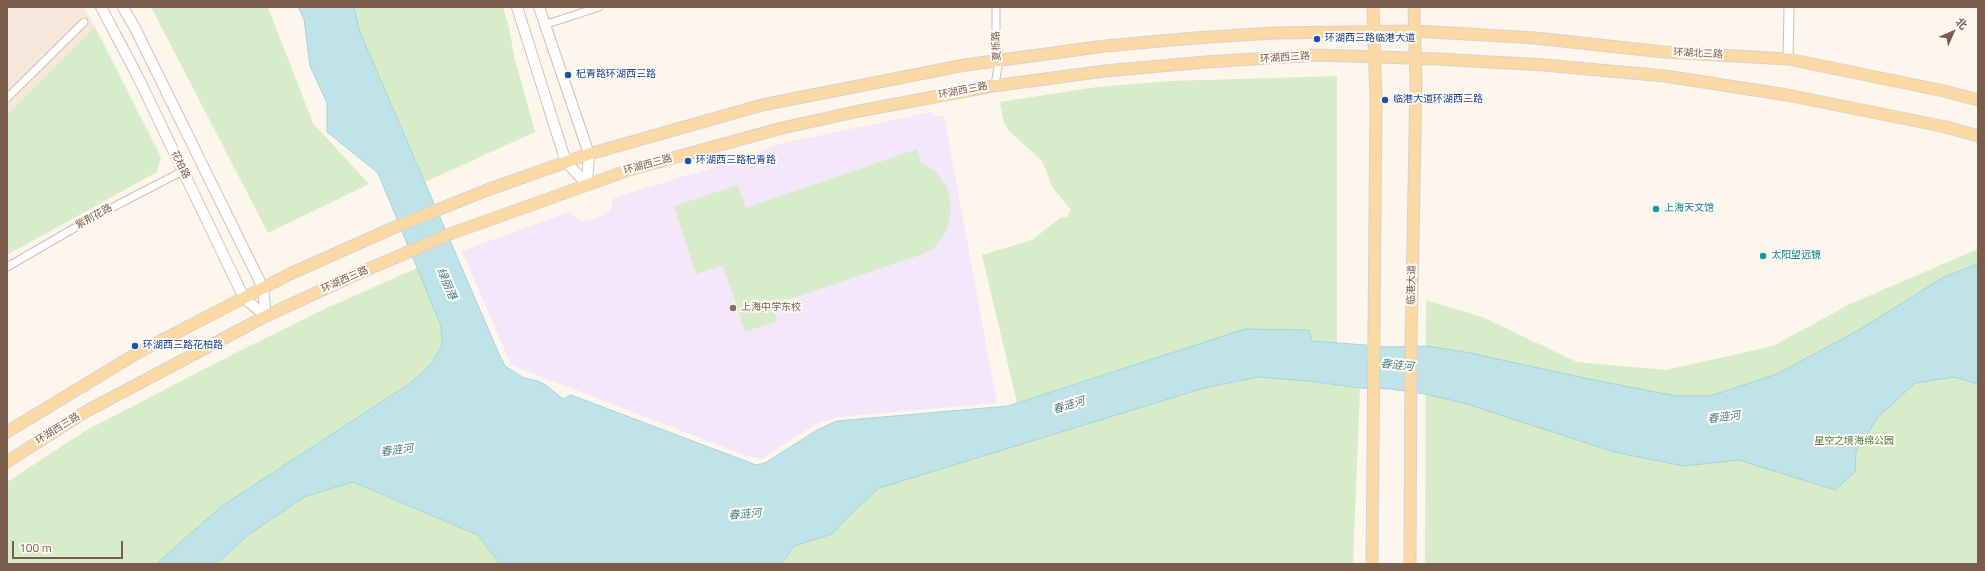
<!DOCTYPE html>
<html>
<head>
<meta charset="utf-8">
<style>
	body { margin:0 }
	#map { position:relative; width:1985px; height:571px; overflow:hidden; background:#fdf6ec; font-family:"Titillium Web","Noto Sans SC",sans-serif }
	canvas { display:block }
	.frame { position:absolute; inset:0; border:8px solid #7a5c4d; pointer-events:none }
	.north { position:absolute; left:1933px; top:12px; width:40px; height:40px; -webkit-text-stroke:3px #fffaf3; paint-order:stroke; rotate:45deg; font-size:11px; font-weight:700; line-height:16px; text-align:center; color:#7a5c4d }
	.north::after { content:''; display:block; margin:auto; width:14px; height:18px; background:#7a5c4d; clip-path:polygon(50% 0,100% 100%,50% 72%,0 100%) }
	.scale { position:absolute; left:12px; top:541px; width:111px; height:18px; box-sizing:border-box; border:2px solid #7a5c4d; border-top:0; padding-left:5px; font-size:12px; line-height:14px; white-space:nowrap; color:#7a5c4d; -webkit-text-stroke:3px #fffaf3; paint-order:stroke }
</style>
</head>
<body>
<div id="map">
<canvas width="1985" height="571"></canvas>
<div class="frame"></div>
<div class="north">北</div>
<div class="scale">100 m</div>
</div>
<script>
const ctx = document.querySelector('canvas').getContext('2d');
ctx.lineJoin = 'round';
function fillPath(path, color) { ctx.fillStyle = color; ctx.fill(path, 'evenodd'); }
const shape = rows => new Path2D(rows.map(r => 'M' + r).join(''));
function trace(path, color, width, dash) { ctx.strokeStyle = color; ctx.lineWidth = width; ctx.lineCap = dash ? 'butt' : 'round'; ctx.setLineDash(dash || []); ctx.stroke(path); }
function label(font, color, halo, rows, align = 'center') {
  ctx.font = font + ' "Titillium Web","Noto Sans SC",sans-serif'; ctx.lineWidth = 4; ctx.setLineDash([]); ctx.textBaseline = 'middle'; ctx.strokeStyle = halo; ctx.fillStyle = color; for (const [text, x, y, turn = 0] of rows) {
    ctx.save(); ctx.translate(x, y); ctx.rotate((+turn || 0) * Math.PI / 180); ctx.textAlign = isNaN(turn) ? turn : align; if (halo) ctx.strokeText(text, 0, 0); ctx.fillText(text, 0, 0); ctx.restore();
  }
}
const residential = shape([
	[7,7,84,7,95,27,7,114]
]);
const education = shape([
	[931,112,937,117,944,115,997,403,838,417,816,424,761,459,744,455,511,365,462,251,569,212,579,220,587,221,604,215,609,211,612,205,612,198,732,162,779,144]
]);
const green = shape([
	[151,7,268,7,313,123,369,184,268,233],
	[354,7,503,7,509,27,514,56,535,132,425,182,359,30],
	[95,27,161,157,157,172,7,255,7,114],
	[1337,76,1337,343,1312,341,1201,343,1017,403,982,255,1032,240,1060,218,1067,217,1071,210,1053,188,1042,161,1009,131,1004,123,1000,102,1097,87,1171,81],
	[917,149,921,160,918,161,935,171,947,187,951,209,947,229,941,239,935,247,923,254,772,305,777,321,745,332,723,265,696,274,674,206,738,185,746,208],
	[1978,249,1978,564,1425,564,1426,300,1482,317,1577,362,1666,370,1773,346,1850,304],
	[417,268,441,326,442,345,431,364,412,382,222,506,156,564,7,564,7,482,85,431,239,351,327,308],
	[1258,377,1308,381,1360,388,1353,564,782,564,794,546,832,534,851,514,879,488,1204,388],
	[353,482,478,535,500,564,216,564,248,535,304,497]
]);
const water = shape([
	[298,7,354,7,359,30,499,354,505,366,524,378,538,381,547,386,563,399,571,395,756,465,765,463,817,430,837,421,1008,406,1245,329,1309,330,1312,341,1391,347,1427,346,1465,352,1594,380,1676,396,1710,396,1777,374,1859,330,1944,277,1978,264,1978,384,1955,377,1915,383,1877,418,1856,452,1855,472,1835,490,1739,460,1684,466,1614,452,1467,404,1425,394,1391,389,1360,388,1308,381,1258,377,1204,388,879,488,851,514,832,534,794,546,782,564,500,564,478,535,353,482,304,497,248,535,216,564,156,564,222,506,412,382,431,364,442,345,441,326,378,173,327,132,327,103,310,66,304,19,298,7]
]);
const minor = shape([
	[544,25,599,7],
	[995,85,999,60,996,36,996,7],
	[7,98,84,22],
	[7,267,90,219,183,171]
]);
const tertiary = shape([
	[1788,59,1789,7]
]);
const secondary = shape([
	[101,7,138,77,244,298,266,316],
	[123,7,136,30,263,288,266,316],
	[517,7,566,162,587,184],
	[539,7,589,154,587,184]
]);
const primary = shape([
	[7,432,139,352,292,273,393,228,487,190,589,154,762,105,965,65,1105,46,1195,38,1274,33,1415,31,1535,38,1664,52,1788,59,1944,91,1978,100],
	[7,462,85,412,266,316,357,274,450,234,629,170,782,128,859,111,993,86,1105,71,1205,62,1318,55,1437,59,1544,65,1665,76,1787,95,1946,127,1978,136],
	[1372,564,1376,100,1373,7],
	[1410,564,1411,344,1416,83,1414,7]
]);
const markers = [
	[1317,39,4,"#1a4fb4"],
	[568,75,4,"#1a4fb4"],
	[1385,100,4,"#1a4fb4"],
	[688,161,4,"#1a4fb4"],
	[1656,209,4,"#0f9aa8"],
	[1763,256,4,"#0f9aa8"],
	[733,308,4,"#8d6e63"],
	[135,346,4,"#1a4fb4"]
];
const transitNames = [
	["环湖西三路临港大道",1325,39],
	["杞青路环湖西三路",576,75],
	["临港大道环湖西三路",1393,100],
	["环湖西三路杞青路",696,161],
	["环湖西三路花柏路",143,346]
];
const streetNames = [
	["夏栎路",997,46,-93],
	["环湖北三路",1698,54,3],
	["环湖西三路",1285,58,-4],
	["环湖西三路",963,91,-11],
	["花柏路",180,165,64],
	["环湖西三路",648,165,-15],
	["紫荆花路",94,217,-29],
	["环湖西三路",345,280,-24],
	["临港大道",1412,285,-89],
	["环湖西三路",58,429,-32]
];
const cultureNames = [
	["上海天文馆",1664,209],
	["太阳望远镜",1771,256]
];
const educationNames = [
	["上海中学东校",741,308]
];
const parkNames = [
	["星空之境海绵公园",1854,442]
];
const waterNames = [
	["绿丽港",446,284,67],
	["春涟河",1397,366,6],
	["春涟河",1069,406,-17],
	["春涟河",1724,418,-7],
	["春涟河",397,451,-7],
	["春涟河",745,515,-5]
];
fillPath(residential, '#f5e8da');
fillPath(education, '#f3e8fa');
fillPath(green, '#d8ecc9');
fillPath(water, '#bfe3e8');
trace(water, '#a5d3da', 1);
trace(minor, '#d1beb0', 9);
trace(tertiary, '#d1beb0', 11);
trace(secondary, '#d6c0b0', 12);
trace(primary, '#dad1cd', 13);
trace(minor, '#fff', 7);
trace(tertiary, '#fff', 9);
trace(secondary, '#fff', 10);
trace(primary, '#fbd9a5', 11);
for (const [x, y, r, color] of markers) { const dot = new Path2D(); dot.arc(x, y, r, 0, 2 * Math.PI); ctx.fillStyle = color; ctx.fill(dot); trace(dot, '#fffaf3', 1.5); }
label('10px', '#164399', '#fffaf3', transitNames, 'left');
label('10px', '#7a5c4d', '#fffaf3', streetNames);
label('10px', '#0d838f', '#fffaf3', cultureNames, 'left');
label('10px', '#785e54', '#fffaf3', educationNames, 'left');
label('10px', '#537a41', '#fffaf3', parkNames);
label('italic 11px', '#437c86', '#fffaf3', waterNames);
</script>
</body>
</html>
